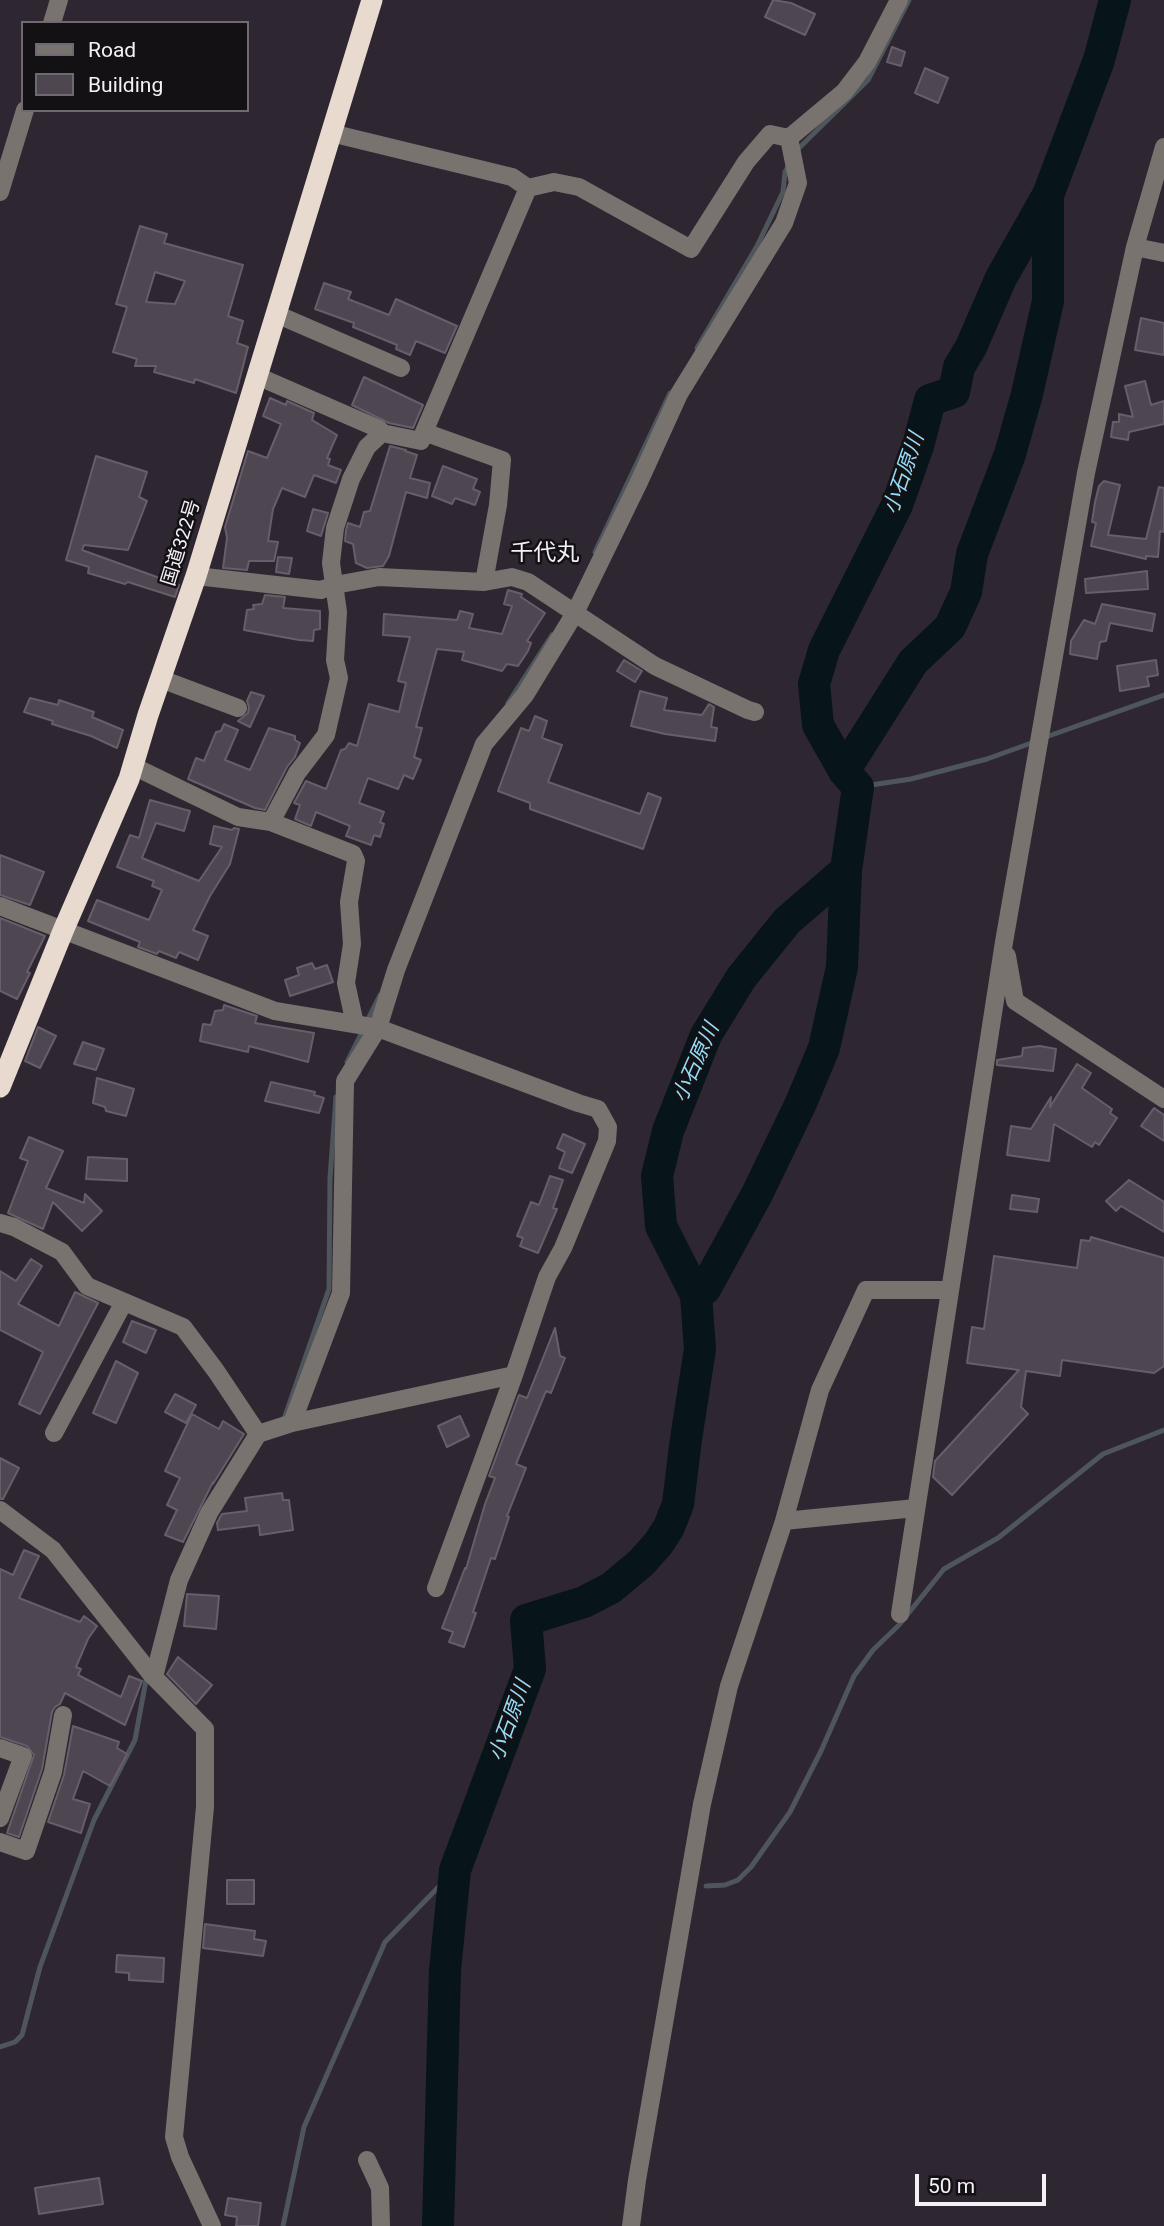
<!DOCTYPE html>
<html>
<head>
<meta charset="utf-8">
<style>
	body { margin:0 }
	#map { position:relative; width:1164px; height:2226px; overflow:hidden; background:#2e2631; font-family:Roboto,sans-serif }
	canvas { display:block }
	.legend { position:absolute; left:21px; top:21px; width:228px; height:91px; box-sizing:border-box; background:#141115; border:2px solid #6e6a6f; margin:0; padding:9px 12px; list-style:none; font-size:21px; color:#f5f0f7 }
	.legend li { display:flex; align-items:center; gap:14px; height:35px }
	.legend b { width:35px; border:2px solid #6e6a6f }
	.scale { position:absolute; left:915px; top:2174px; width:131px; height:32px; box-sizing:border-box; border:4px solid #f5f0f7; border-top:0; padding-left:9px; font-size:21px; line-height:24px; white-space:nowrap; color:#f5f0f7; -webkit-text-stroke:5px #141115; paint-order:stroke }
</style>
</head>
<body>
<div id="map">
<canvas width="1164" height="2226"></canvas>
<ul class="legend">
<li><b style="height:9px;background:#79736f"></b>Road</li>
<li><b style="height:19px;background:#4e4651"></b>Building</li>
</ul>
<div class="scale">50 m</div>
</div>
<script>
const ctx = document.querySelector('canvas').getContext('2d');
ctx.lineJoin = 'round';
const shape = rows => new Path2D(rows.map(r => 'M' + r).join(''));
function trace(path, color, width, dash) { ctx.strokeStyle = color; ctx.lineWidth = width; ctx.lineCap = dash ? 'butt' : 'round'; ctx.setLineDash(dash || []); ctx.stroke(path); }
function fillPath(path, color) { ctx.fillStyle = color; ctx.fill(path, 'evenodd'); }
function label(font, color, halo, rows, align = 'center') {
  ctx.font = font + ' Roboto,"Noto Sans JP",sans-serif'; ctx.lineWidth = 5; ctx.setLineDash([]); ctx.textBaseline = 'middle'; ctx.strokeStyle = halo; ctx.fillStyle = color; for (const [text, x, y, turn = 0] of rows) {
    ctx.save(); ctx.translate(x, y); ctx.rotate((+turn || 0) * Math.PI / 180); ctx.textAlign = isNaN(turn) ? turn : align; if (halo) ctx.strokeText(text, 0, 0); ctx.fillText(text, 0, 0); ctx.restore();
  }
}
const stream = shape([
	[797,150,868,80,909,0],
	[697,348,757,246,783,192,785,172,789,165],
	[595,552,670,393],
	[508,703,552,635],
	[1043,738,1164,695],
	[858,787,911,779,987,759,1034,742],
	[367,1021,380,995],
	[347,1062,363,1030],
	[284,1419,329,1289,330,1178,336,1097],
	[706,1886,725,1885,738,1880,751,1867,790,1812,821,1751,854,1676,873,1650,899,1625,944,1569,998,1538,1103,1454,1164,1430],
	[0,2047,15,2042,22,2035,40,1967,94,1820,135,1740,146,1680],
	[283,2226,304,2127,385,1942,455,1870]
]);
const river = shape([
	[844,771,913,662,950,627,966,592,972,554,1010,454,1027,394,1048,301,1048,197],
	[696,1295,705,1289,757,1194,801,1103,824,1048,842,967,846,870,858,787,844,771,818,725,814,684,824,650,897,505,918,446,930,400,954,392,959,367,971,347,1001,278,1048,195,1099,60,1115,0],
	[438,2226,445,1970,455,1870,530,1669,526,1620,584,1602,611,1588,641,1563,658,1544,669,1527,678,1504,686,1439,700,1349,696,1295,661,1226,657,1176,668,1131,706,1035,741,978,787,921,846,870]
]);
const building = shape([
	[773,0,791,3,815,14,805,35,765,17,773,0],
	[892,47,905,52,901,66,887,62,892,47],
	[925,68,948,78,938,103,915,93,925,68],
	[140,226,167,234,164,243,243,265,228,316,243,321,237,343,248,347,236,393,195,379,194,383,154,372,156,366,135,366,137,359,113,352,127,307,116,304,140,226],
	[155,272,185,281,175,304,146,302,155,272],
	[324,283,351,292,348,299,389,315,396,299,457,326,445,353,416,341,410,355,396,349,397,345,353,327,354,323,315,309,324,283],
	[1141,318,1164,323,1164,355,1135,350,1141,318],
	[364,377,423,405,413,428,389,423,352,405,364,377],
	[1145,381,1151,405,1164,401,1164,424,1129,432,1128,440,1111,437,1113,422,1119,422,1119,414,1133,417,1125,386,1145,381],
	[270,398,286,405,287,401,314,413,312,420,337,435,327,458,330,459,328,465,341,470,336,483,314,475,305,497,282,488,273,509,268,541,278,542,274,561,249,561,247,570,223,568,227,538,225,527,248,451,267,458,281,424,263,416,270,398],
	[390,446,406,450,405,451,417,455,410,478,430,483,427,498,406,492,389,556,383,566,367,568,356,563,353,544,345,541,346,530,348,523,360,527,364,512,370,511,390,446],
	[96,456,147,472,139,497,147,501,128,550,84,545,82,550,179,585,175,597,128,582,125,584,88,573,89,567,66,560,96,456],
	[443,466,477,479,473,489,480,492,475,505,455,498,452,504,432,496,443,466],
	[1104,481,1120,485,1108,535,1146,539,1159,487,1164,488,1164,532,1160,531,1158,557,1146,556,1146,559,1091,546,1096,523,1092,522,1095,502,1099,486,1104,481],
	[313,509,328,513,321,536,307,531,313,509],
	[278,557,292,558,289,574,276,572,278,557],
	[1147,571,1148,589,1086,593,1085,579,1147,571],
	[508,590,522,594,521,597,545,613,527,641,531,643,528,651,518,666,507,664,502,671,462,660,464,652,437,649,416,727,422,728,414,757,421,760,413,779,404,775,398,789,368,778,359,803,384,812,380,822,384,824,380,837,374,835,371,845,346,836,350,826,316,812,311,826,295,819,300,805,294,803,306,781,326,789,341,750,345,749,349,743,357,746,369,704,399,712,406,683,398,681,410,637,383,635,384,614,457,620,460,611,473,614,469,628,502,634,512,606,504,604,508,590],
	[265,595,285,597,283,608,320,611,320,629,314,630,313,641,299,640,244,630,247,610,254,609,253,605,262,604,265,595],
	[1102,604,1155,614,1152,631,1110,623,1106,641,1100,642,1097,659,1070,654,1071,641,1077,631,1084,620,1095,624,1102,604],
	[624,660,642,671,635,682,617,671,624,660],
	[1156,660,1158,675,1147,677,1149,686,1120,691,1117,666,1156,660],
	[640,691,667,698,664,710,702,715,709,704,714,707,711,727,717,728,715,741,665,734,631,726,640,691],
	[251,692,264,696,250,727,238,721,248,713,249,707,247,701,251,692],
	[30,698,58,705,59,700,94,712,92,717,123,730,117,748,91,736,52,724,53,721,24,712,30,698],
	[535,716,547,721,542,738,562,745,548,782,640,814,648,793,661,798,643,849,530,809,530,803,498,791,521,728,529,731,535,716],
	[224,724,238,730,225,760,250,770,269,728,295,736,295,740,300,743,295,757,287,767,265,810,255,808,188,779,196,758,204,761,216,732,221,731,224,724],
	[150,800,190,811,184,831,156,823,142,858,199,881,222,847,210,844,214,826,232,830,234,828,239,829,230,864,210,896,193,930,208,936,198,960,179,952,176,958,159,951,157,954,138,947,140,942,88,921,97,900,149,920,162,890,152,886,154,881,117,867,130,835,139,838,150,800],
	[0,855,44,872,30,905,0,895,0,855],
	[0,918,45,936,27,972,30,973,17,999,0,991,0,918],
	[312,963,315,969,327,965,333,982,290,996,285,980,299,975,297,968,312,963],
	[224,1005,257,1016,255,1023,314,1033,308,1062,249,1046,248,1052,200,1041,203,1024,211,1025,215,1011,223,1010,224,1005],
	[38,1027,56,1036,40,1068,25,1061,38,1027],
	[83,1042,104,1049,96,1070,74,1064,83,1042],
	[1040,1046,1056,1049,1053,1071,997,1065,997,1060,1022,1056,1023,1048,1040,1046],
	[1077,1064,1091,1073,1082,1088,1112,1109,1110,1113,1117,1118,1099,1145,1095,1142,1092,1147,1054,1124,1049,1161,1007,1155,1011,1126,1031,1129,1051,1097,1050,1107,1077,1064],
	[97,1078,134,1089,126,1116,106,1111,105,1107,93,1103,97,1078],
	[271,1082,315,1092,314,1095,324,1098,319,1113,265,1101,271,1082],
	[1154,1108,1164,1115,1164,1141,1141,1126,1154,1108],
	[563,1134,585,1144,572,1173,559,1168,565,1152,557,1148,563,1134],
	[29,1137,63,1151,46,1188,84,1203,85,1194,102,1211,82,1231,53,1202,43,1229,8,1213,28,1161,20,1158,29,1137],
	[88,1157,127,1159,127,1181,86,1179,88,1157],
	[550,1176,563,1180,553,1208,557,1209,538,1253,520,1246,523,1238,517,1236,531,1202,539,1205,550,1176],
	[1129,1180,1164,1202,1164,1232,1121,1206,1116,1211,1106,1201,1129,1180],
	[1012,1195,1039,1199,1037,1212,1010,1209,1012,1195],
	[1091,1237,1164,1258,1164,1366,1154,1373,1062,1360,1060,1376,1026,1371,1021,1407,1028,1414,952,1495,933,1477,935,1461,1019,1370,967,1363,972,1327,984,1329,994,1256,1077,1268,1081,1240,1090,1241,1091,1237],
	[31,1259,42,1266,18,1304,59,1326,75,1292,98,1303,40,1414,19,1404,43,1352,0,1330,0,1271,16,1281,31,1259],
	[132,1321,156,1330,146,1353,123,1342,132,1321],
	[555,1328,560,1356,565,1358,551,1393,546,1391,516,1464,526,1468,507,1516,509,1517,495,1559,491,1558,473,1612,476,1613,464,1647,449,1642,453,1632,442,1628,465,1568,466,1569,485,1504,495,1478,489,1476,519,1395,527,1398,555,1328],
	[116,1361,138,1373,116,1423,93,1413,116,1361],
	[175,1394,196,1405,186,1423,165,1412,175,1394],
	[192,1414,219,1429,223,1421,244,1434,213,1484,213,1482,183,1542,165,1535,177,1510,167,1505,180,1478,165,1471,192,1414],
	[460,1416,469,1436,447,1447,438,1426,460,1416],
	[0,1458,19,1468,3,1499,0,1499,0,1458],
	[282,1493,283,1500,289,1500,293,1530,260,1535,259,1525,218,1530,217,1523,222,1514,247,1511,245,1498,282,1493],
	[24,1550,39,1556,19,1598,80,1622,84,1616,97,1626,88,1639,76,1667,81,1669,78,1675,121,1697,129,1676,142,1681,125,1725,65,1693,60,1704,55,1707,52,1712,42,1769,19,1837,7,1833,34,1755,27,1746,0,1737,0,1569,13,1575,24,1550],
	[187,1594,219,1596,216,1629,184,1626,187,1594],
	[178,1657,212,1685,196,1704,167,1674,178,1657],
	[73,1726,119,1742,117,1748,127,1754,110,1786,83,1771,73,1799,90,1804,81,1833,48,1822,64,1775,73,1726],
	[227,1880,254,1880,254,1904,227,1904,227,1880],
	[205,1924,255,1931,254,1939,266,1941,263,1956,203,1948,205,1924],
	[117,1955,164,1958,163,1982,129,1980,129,1973,116,1972,117,1955],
	[99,2178,103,2204,39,2214,35,2188,99,2178],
	[228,2198,261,2203,258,2226,236,2226,237,2217,225,2215,228,2198]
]);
const minor = shape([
	[52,23,59,0],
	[331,133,512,177,528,188,554,182,579,187,691,249,746,162,770,134,789,138,844,92,867,62,899,0],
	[0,192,25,110],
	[1135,247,1164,253],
	[276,314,401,368],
	[257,376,379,429,382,433],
	[196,576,321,590,335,585,379,577,484,582,512,577,528,582,655,666,748,710,755,712],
	[484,582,498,505,502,460,424,432,528,188],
	[161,679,238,708],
	[133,766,238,817,271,822,353,854,356,861,349,902,352,944,346,983,355,1024],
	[271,822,297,773,326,735,339,678,335,660,338,612,331,563,335,528,351,479,367,447,382,433,421,441,424,432],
	[0,906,275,1011,378,1028,578,1103,598,1109,608,1127,607,1141,563,1248,547,1277,514,1375,436,1588],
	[1007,956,1015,1001,1164,1099],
	[0,1223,14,1227,62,1252,87,1286,183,1327,216,1371,258,1434],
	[292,1423,514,1375],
	[54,1433,124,1302],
	[0,1510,53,1550,151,1674,205,1729,205,1807,174,2137,180,2157,212,2226],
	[784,1521,820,1390,866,1290,949,1290],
	[900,1614,1004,942,1086,473,1135,247,1164,147],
	[154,1677,179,1580,209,1513,258,1434,292,1423,341,1293,345,1081,378,1028,396,970,484,744,525,695,575,613,639,482,679,394,784,223,798,183,789,138],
	[0,1748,23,1756,0,1818],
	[0,1842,26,1851,53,1772,63,1715],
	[367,2160,380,2188,381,2226],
	[631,2226,637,2180,702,1804,729,1686,784,1521,916,1508]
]);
const highway = shape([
	[0,1087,63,931,129,779,148,715,196,576,372,0]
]);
const streetNames = [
	["国道322号",182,543,-73]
];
const waterNames = [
	["小石原川",905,474,-71],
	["小石原川",697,1063,-66],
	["小石原川",511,1721,-70]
];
const quarterNames = [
	["千代丸",545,554]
];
trace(stream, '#4e565c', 5);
trace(river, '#071419', 32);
fillPath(building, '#4e4651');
trace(building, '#675e6a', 2);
trace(minor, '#79736f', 18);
trace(highway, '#e8dacf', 21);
label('19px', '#f5f0f7', '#141115', streetNames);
label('italic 21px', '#93ddf8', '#141115', waterNames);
label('23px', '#f5f0f7', '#141115', quarterNames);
</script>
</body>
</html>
